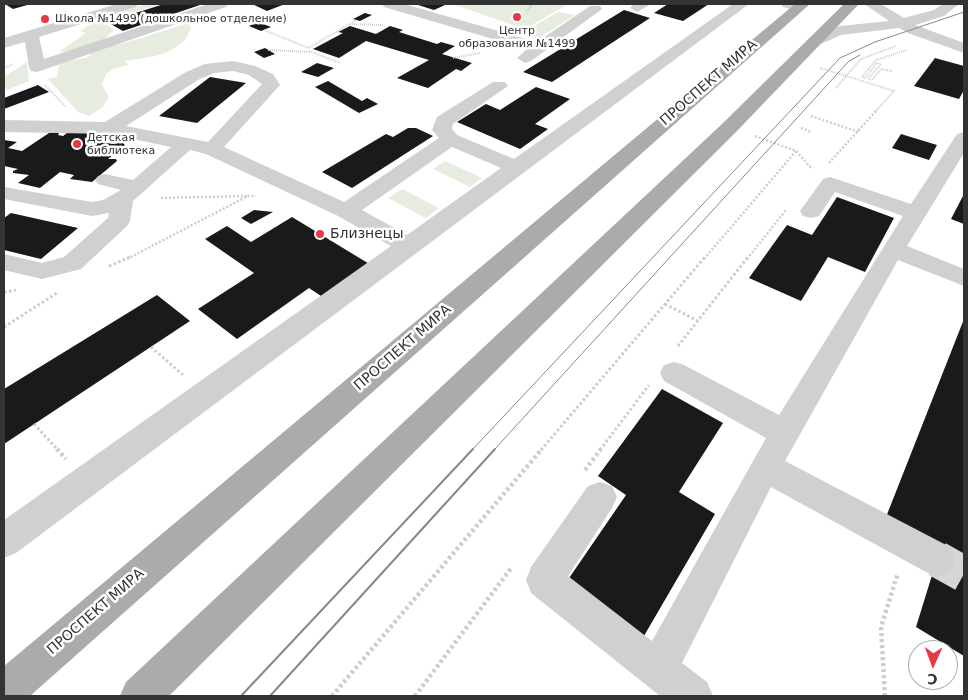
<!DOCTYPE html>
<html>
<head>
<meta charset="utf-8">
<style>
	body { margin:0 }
	#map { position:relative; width:968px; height:700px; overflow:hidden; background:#fff; font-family:"DejaVu Sans",sans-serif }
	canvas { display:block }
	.frame { position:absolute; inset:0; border:5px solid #333; pointer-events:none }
	.north { position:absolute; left:908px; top:640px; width:50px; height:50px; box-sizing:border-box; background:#fff; border:1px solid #adadad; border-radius:50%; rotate:182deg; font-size:14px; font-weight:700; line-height:20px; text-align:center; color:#333 }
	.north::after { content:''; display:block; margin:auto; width:18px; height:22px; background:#e63946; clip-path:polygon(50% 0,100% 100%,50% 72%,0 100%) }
</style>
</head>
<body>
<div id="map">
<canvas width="968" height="700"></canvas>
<div class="frame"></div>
<div class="north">С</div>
</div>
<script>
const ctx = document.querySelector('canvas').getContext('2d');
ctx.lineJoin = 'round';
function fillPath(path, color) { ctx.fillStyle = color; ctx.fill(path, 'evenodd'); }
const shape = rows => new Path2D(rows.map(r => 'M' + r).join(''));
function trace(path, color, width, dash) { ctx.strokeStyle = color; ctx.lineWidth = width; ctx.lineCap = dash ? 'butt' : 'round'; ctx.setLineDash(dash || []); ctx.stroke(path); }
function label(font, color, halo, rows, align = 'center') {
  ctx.font = font + ' "DejaVu Sans",sans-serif'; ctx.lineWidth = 5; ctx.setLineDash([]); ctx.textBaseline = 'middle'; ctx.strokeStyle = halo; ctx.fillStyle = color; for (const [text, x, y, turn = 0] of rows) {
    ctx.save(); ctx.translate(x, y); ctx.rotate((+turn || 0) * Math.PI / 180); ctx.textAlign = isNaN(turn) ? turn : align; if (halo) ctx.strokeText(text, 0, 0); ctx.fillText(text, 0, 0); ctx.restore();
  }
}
const green = shape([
	[146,4,161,4,103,22,114,30,100,43,70,51,59,52,86,33,80,31,101,18],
	[452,4,568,4,525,29],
	[558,12,575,15,537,39,519,35],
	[188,23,191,29,185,40,170,51,155,56,125,61,128,65,113,69,106,74,102,85,109,97,103,107,89,116,78,112,48,79,57,77,59,63,89,57,92,51,135,40],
	[27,62,29,81,7,90,4,85,4,77],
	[445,161,482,178,470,187,433,169],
	[402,189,439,208,426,218,388,198]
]);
const building = shape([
	[5,4,31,4,13,9],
	[164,4,200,5,123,31,107,22],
	[252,4,285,4,267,11],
	[415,4,441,4,445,5,434,10],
	[668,4,709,4,683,21,654,13],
	[624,10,650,18,552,82,523,72],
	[365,13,372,15,360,21,353,19],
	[258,22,271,27,261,31,249,26],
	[350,26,376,34,390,26,403,30,399,32,437,44,441,42,455,46,442,54,472,63,461,71,456,69,428,88,397,78,429,60,366,41,339,58,313,49,343,33,338,32],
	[265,48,275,54,264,58,254,52],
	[935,58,964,66,964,90,959,99,914,86],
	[317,63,334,68,318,77,301,72],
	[210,77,246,83,197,123,159,116],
	[328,81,362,101,367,98,378,104,359,113,315,87],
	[38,85,49,92,4,109,4,98],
	[536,87,570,99,535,124,548,129,520,149,457,122,486,104,500,110],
	[408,128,416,128,433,136,352,188,322,172,386,134,393,137],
	[49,133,59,133,58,135,63,136,67,133,88,133,91,135,84,139,113,144,122,142,125,145,108,159,116,159,117,161,92,182,70,179,74,175,60,172,40,188,18,183,29,175,13,173,13,171,18,169,4,166,4,140,17,142,8,148,22,151],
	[901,134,937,145,929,160,892,148],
	[964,194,964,224,951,219],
	[837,197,894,218,865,272,828,257,801,301,749,278,787,225,812,235],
	[254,210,273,212,251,224,241,218],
	[11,213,78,228,41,259,4,250,4,218],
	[292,217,371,265,324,298,309,288,237,339,198,309,254,273,205,239,227,226,251,242],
	[157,295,190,321,4,444,4,389],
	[964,319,964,656,916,627,937,559,886,517],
	[662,389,723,423,679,492,715,514,641,641,565,584,626,495,598,476]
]);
const minorTunnel = shape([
	[937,559,964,574]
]);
const pathFar3 = shape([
	[527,11,533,4],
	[350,24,384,25],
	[264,30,308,48,357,20],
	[268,50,310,52],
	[309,51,340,63],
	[453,58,480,53],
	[820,68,846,76,836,88],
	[4,69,12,64],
	[892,71,881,69,872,80,868,79,881,64,877,63,865,78,862,77,876,60,907,50],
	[45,85,65,106],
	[875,112,894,91,846,76,861,59,896,46]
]);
const pathFar2 = shape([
	[811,116,859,132],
	[801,128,811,132],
	[755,136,796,151,812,169],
	[829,163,876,111],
	[161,198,247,196],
	[127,259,248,196,256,196],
	[704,259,796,151],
	[747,259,786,210]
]);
const pathFar1 = shape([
	[109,266,130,257],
	[4,292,16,290],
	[665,304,698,321],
	[4,327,57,293],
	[678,346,748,257],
	[151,347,183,375],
	[34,424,58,450],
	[541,450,705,257],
	[600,450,649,385]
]);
const path = shape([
	[57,449,66,459],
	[585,470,601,449],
	[332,696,542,449],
	[415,696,512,567],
	[885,696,881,627,898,573]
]);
const minor = shape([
	[117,4,138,4,136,7,39,37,44,59,208,4,228,4,226,7,37,72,31,71,29,67,25,42,4,48,4,38,117,4],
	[382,4,404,4,537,42,590,6,600,6,602,9,531,61,525,63,517,58,527,49,384,7,382,4],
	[634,4,651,4,637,12,630,8,634,4],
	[733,4,749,4,16,553,4,558,4,520,391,246,338,216,206,154,190,150,133,201,130,221,127,226,81,269,42,279,4,270,4,254,42,263,64,257,108,218,109,213,92,216,4,199,4,187,92,202,103,200,121,190,98,184,95,180,98,176,105,174,133,180,171,147,109,134,4,132,4,120,105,122,186,72,205,64,233,61,255,66,273,74,280,85,224,147,344,202,439,138,432,130,437,117,493,82,505,82,508,86,453,124,452,129,457,135,514,159,733,4],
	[233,71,249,75,262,84,208,142,126,126,198,80,214,73,233,71],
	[452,147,501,168,407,235,362,210,452,147],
	[781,4,803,4,806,7,799,11,783,7,781,4],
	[864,4,881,4,904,18,934,10,943,4,959,4,944,16,915,25,964,43,964,53,908,33,899,28,841,35,821,44,809,44,807,41,809,38,821,32,840,26,889,21,864,4],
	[964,132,964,153,907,246,964,269,964,286,898,260,785,461,950,547,955,559,950,571,937,577,924,571,771,487,682,663,707,682,713,696,660,696,531,593,526,580,531,567,588,486,600,482,612,486,617,497,612,508,568,576,652,641,766,438,664,381,660,373,664,365,674,362,684,365,779,415,903,216,835,192,819,216,811,218,803,216,800,211,823,179,830,177,911,204,957,134,964,132]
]);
const major = shape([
	[795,4,810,4,30,696,4,696,4,666,795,4],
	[844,4,859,4,736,132,169,696,120,696,126,682,722,124,844,4]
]);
const tramFar1 = shape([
	[472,450,840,58,875,42,964,12],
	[494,450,849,61,860,55]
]);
const tram = shape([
	[241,696,473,449],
	[270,696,495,449]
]);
const markers = [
	[517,17,5,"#e63946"],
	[45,19,5,"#e63946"],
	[77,144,5,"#e63946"],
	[320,234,5,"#e63946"]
];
const farPoinames = [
	["Школа №1499 (дошкольное отделение)",55,19],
	["Центр",517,31,"center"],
	["образования №1499",517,44,"center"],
	["Детская",87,138],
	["библиотека",87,151]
];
const streetNames = [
	["ПРОСПЕКТ МИРА",709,83,-41],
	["ПРОСПЕКТ МИРА",403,348,-41],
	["ПРОСПЕКТ МИРА",96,612,-41]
];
const poiNames = [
	["Близнецы",330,234]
];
fillPath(green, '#e6ecdf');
fillPath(building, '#1a1a1a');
trace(minorTunnel, '#d6d6d6', 36, [36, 18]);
trace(pathFar3, '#cdcdcd', 2, [1, 1]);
trace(pathFar2, '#cdcdcd', 2.5, [2, 2]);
trace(pathFar1, '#cdcdcd', 3, [2.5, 2.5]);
trace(path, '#cdcdcd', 4.5, [3, 3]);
fillPath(minor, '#d0d0d0');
fillPath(major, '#ababab');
trace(tramFar1, '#888', 1);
trace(tram, '#888', 2);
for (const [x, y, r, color] of markers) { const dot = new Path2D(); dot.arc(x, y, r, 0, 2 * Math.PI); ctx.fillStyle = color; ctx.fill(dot); trace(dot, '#fff', 2); }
label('11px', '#333', '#fff', farPoinames, 'left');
label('14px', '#333', '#fff', streetNames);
label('14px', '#333', '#fff', poiNames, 'left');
</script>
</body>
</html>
